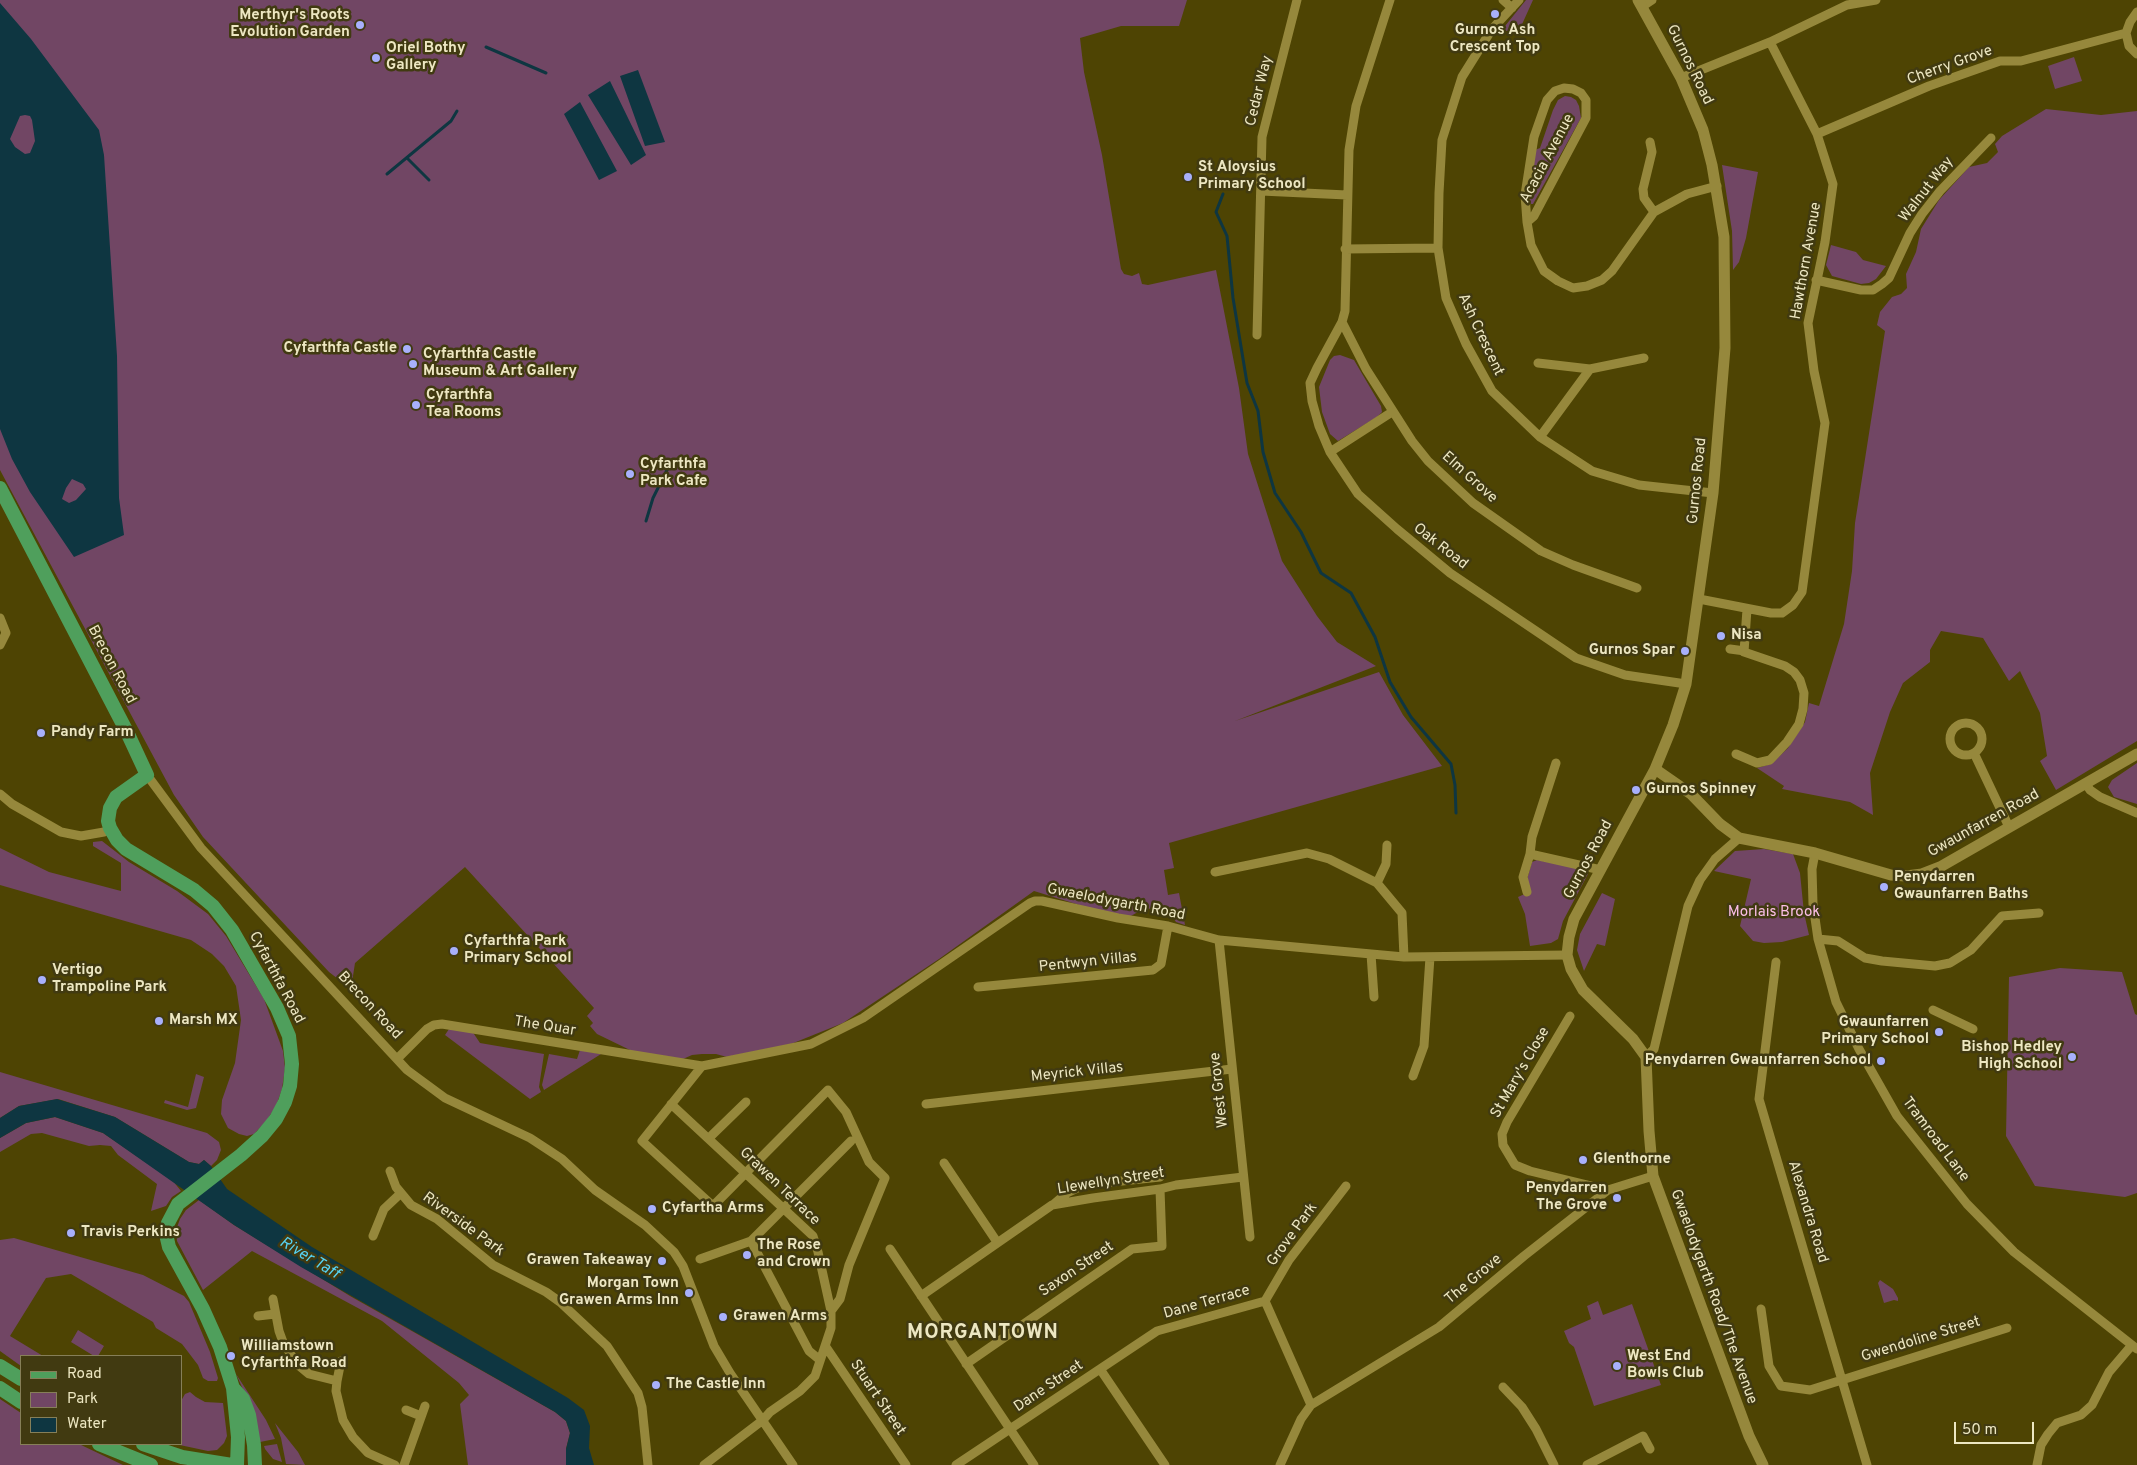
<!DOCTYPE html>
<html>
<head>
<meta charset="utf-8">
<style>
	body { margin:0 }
	#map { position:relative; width:2137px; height:1465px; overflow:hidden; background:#4e4403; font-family:Overpass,sans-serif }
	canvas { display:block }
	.legend { position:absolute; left:20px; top:1355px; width:162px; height:90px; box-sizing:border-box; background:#413a11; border:1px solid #867f58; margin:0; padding:6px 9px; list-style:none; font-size:15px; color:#ede7c2 }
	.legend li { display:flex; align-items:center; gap:10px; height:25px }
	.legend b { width:25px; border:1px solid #867f58 }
	.scale { position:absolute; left:1954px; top:1422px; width:80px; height:22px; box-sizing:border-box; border:2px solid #ede7c2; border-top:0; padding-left:6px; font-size:15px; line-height:18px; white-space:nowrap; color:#ede7c2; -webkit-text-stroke:4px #413a11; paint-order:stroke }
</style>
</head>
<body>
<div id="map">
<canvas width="2137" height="1465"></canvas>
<ul class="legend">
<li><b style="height:6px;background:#4f9f5c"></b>Road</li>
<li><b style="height:14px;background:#714664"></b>Park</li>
<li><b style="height:14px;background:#0e3641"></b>Water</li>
</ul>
<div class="scale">50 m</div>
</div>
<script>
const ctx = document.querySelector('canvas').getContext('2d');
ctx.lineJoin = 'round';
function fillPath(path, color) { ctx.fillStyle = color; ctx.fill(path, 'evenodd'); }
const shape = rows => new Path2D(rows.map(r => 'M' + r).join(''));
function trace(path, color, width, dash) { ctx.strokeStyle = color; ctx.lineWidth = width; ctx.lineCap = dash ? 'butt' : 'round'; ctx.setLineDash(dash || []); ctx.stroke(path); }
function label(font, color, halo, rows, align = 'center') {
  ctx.font = font + ' Overpass,sans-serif'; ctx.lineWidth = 5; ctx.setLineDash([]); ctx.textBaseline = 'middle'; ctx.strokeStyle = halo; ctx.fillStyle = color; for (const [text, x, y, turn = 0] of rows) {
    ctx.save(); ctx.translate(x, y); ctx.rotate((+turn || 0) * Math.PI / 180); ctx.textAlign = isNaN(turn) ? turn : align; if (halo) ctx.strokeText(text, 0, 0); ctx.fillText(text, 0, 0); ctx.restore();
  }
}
const green = shape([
	[0,0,1187,0,1179,26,1121,26,1080,38,1084,72,1102,155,1121,269,1124,274,1132,276,1139,273,1142,284,1148,285,1216,270,1239,388,1248,454,1282,561,1317,616,1337,642,1376,666,1235,721,1379,672,1403,715,1442,766,1169,843,1174,868,1164,870,1168,895,1179,893,1185,925,1176,922,1169,912,1145,908,1129,917,1102,912,1034,891,939,959,843,1023,791,1044,727,1057,716,1054,702,1054,692,1055,683,1059,632,1051,597,1034,590,1026,593,1023,587,1016,594,1008,465,867,355,963,351,989,329,972,203,837,174,795,0,470],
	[1526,0,1533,0,1519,31,1501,31],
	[2074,57,2082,81,2055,89,2048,66],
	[1565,96,1571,97,1576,100,1579,106,1581,118,1533,204,1531,204,1530,200,1531,174,1535,150,1540,148,1553,110,1558,100],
	[2046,109,2101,115,2137,111,2137,741,2056,790,2040,761,2047,756,2040,713,2020,671,2009,681,1983,638,1941,631,1930,650,1930,662,1903,683,1890,712,1870,773,1873,815,1850,802,1782,789,1784,786,1757,768,1771,764,1788,748,1805,722,1809,703,1819,706,1844,624,1852,571,1855,523,1885,331,1877,325,1880,312,1892,297,1901,294,1907,288,1906,274,1916,252,1921,229,1939,200,1969,167,1987,163,1998,152,1995,144,2002,136],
	[1722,165,1758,172,1746,238,1739,262,1733,270,1732,231],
	[1831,245,1856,252,1863,260,1886,266,1876,279,1869,283,1861,284,1832,276,1826,265],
	[1340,355,1354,360,1381,406,1382,412,1377,417,1338,441,1330,434,1322,412,1319,387,1330,360,1334,356],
	[2137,763,2137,804,2114,797,2108,787,2112,780],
	[102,841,129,862,177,891,208,914,226,936,264,999,283,1051,285,1068,282,1089,276,1106,267,1120,254,1134,247,1136,239,1134,228,1128,221,1114,222,1100,235,1063,241,1020,236,986,224,966,212,954,191,940,0,885,0,848,49,872,121,891,121,863,93,846,93,842],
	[1764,849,1793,854,1800,873,1804,913,1809,935,1782,942,1764,943,1753,941,1740,926,1751,879,1714,871,1735,851],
	[1537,860,1584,869,1588,874,1563,921,1558,939,1551,943,1530,946,1525,914,1518,897,1529,892,1527,879,1532,862],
	[1602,893,1615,899,1605,946,1597,944,1584,971,1577,950,1580,934],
	[2060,968,2122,972,2135,1014,2137,1015,2137,1193,2125,1197,2035,1186,2006,1136,2009,977],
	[449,1029,472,1031,480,1043,544,1054,539,1087,541,1092,530,1099,445,1035],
	[580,1050,601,1054,544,1090,542,1085,549,1054,577,1059],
	[0,1072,207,1133,219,1142,221,1150,217,1160,211,1166,204,1160,199,1164,189,1162,115,1117,58,1099,19,1106,0,1118],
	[196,1074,204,1077,196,1108,187,1110,164,1103,165,1100,188,1107],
	[55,1117,103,1133,173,1181,181,1191,172,1197,166,1206,151,1211,157,1184,118,1155,111,1146,100,1145,89,1146,42,1133,31,1134,0,1152,0,1138,26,1123],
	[199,1200,234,1225,350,1296,555,1412,566,1421,570,1433,566,1449,566,1465,468,1465,460,1404,469,1395,459,1383,382,1321,252,1251,203,1290,177,1241,176,1230,180,1219,186,1210],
	[14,1238,143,1275,184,1296,189,1302,210,1352,218,1378,217,1381,208,1381,203,1378,198,1365,182,1344,156,1328,153,1322,71,1274,46,1278,10,1336,43,1356,21,1356,21,1366,0,1351,0,1240],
	[1880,1280,1893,1289,1898,1298,1898,1301,1894,1300,1884,1303,1878,1283],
	[1598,1301,1603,1315,1632,1304,1661,1385,1594,1406,1574,1347,1569,1343,1564,1331,1591,1319,1587,1306],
	[78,1330,104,1346,98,1356,94,1356,71,1342],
	[236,1374,266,1420,275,1439,260,1442,247,1398],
	[190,1392,196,1397,205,1402,223,1403,227,1436,224,1443,217,1450,208,1451,175,1444,181,1444,181,1401,185,1394],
	[0,1399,21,1413,21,1444,79,1444,123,1465,0,1465],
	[275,1423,298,1452,305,1465,286,1464,281,1438],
	[277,1444,282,1462,273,1459,265,1449,264,1446]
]);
const water = shape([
	[0,3,31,39,99,130,104,155,117,356,119,498,124,535,74,557,30,492,12,459,0,429],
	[25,115,30,116,32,120,35,141,30,153,25,154,15,147,10,139,20,116],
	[72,479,83,484,86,489,76,500,69,503,62,499,66,488],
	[638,70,665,142,645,146,620,76],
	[610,81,646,155,631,165,588,95],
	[580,102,617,171,599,180,564,114],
	[57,1099,115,1117,189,1162,199,1164,204,1160,211,1166,227,1189,312,1247,568,1398,584,1410,590,1426,589,1448,594,1465,566,1465,566,1449,570,1433,566,1421,555,1412,301,1267,234,1225,103,1133,55,1117,26,1123,0,1138,0,1118,19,1106]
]);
const stream = shape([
	[486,47,546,73],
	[407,158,429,180],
	[387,174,451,121,457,111],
	[1223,194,1216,212,1227,236,1233,298,1247,383,1258,411,1263,452,1275,493,1301,532,1321,573,1351,593,1375,637,1390,682,1411,717,1451,764,1455,785,1456,813],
	[646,521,653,498,670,464]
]);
const minor = shape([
	[1390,0,1356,106,1349,150,1345,311,1342,322,1317,368,1310,383,1312,401,1319,426,1330,452,1358,494,1397,529,1450,573,1576,658,1625,675,1686,684],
	[1503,0,1512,8],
	[1519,0,1492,29,1462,77,1442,140,1439,193,1438,248,1446,298,1466,344,1492,391,1540,437,1592,471,1639,485,1713,493],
	[1643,6,1652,0],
	[2126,33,2129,46,2137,54],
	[1681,78,1770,42,1847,5,1876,0],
	[1817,134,1929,86,2000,61,2021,61,2126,33,2130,22,2137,12],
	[1650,142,1652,152,1643,189,1644,198,1654,212],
	[1261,191,1347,195],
	[1527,222,1534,216,1586,118,1586,100,1581,93,1573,89,1564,88,1555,91,1547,100,1541,117,1534,137,1525,195,1527,222,1531,245,1544,271,1558,281,1573,288,1587,286,1602,280,1612,271,1654,212,1687,194,1717,186],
	[1345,249,1438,248],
	[1816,280,1861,290,1873,290,1882,284,1889,278,1910,233,1922,214,1940,191,1991,138],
	[1342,322,1366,369,1412,441,1428,461,1473,503,1541,551,1573,565,1637,588],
	[1257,335,1262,137,1297,0],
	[1538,363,1590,369,1644,358],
	[1540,437,1590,369],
	[1330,452,1392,412],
	[1699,599,1771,613,1782,613,1793,605,1802,592,1825,423,1814,371,1808,323,1825,242,1833,184,1817,134,1770,42],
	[0,618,6,633,0,645],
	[1730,649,1745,651],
	'1950 739a16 16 0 1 1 32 0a16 16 0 1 1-32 0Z',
	[1974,753,2009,827],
	[1736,754,1757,763,1770,760,1787,742,1799,724,1803,709,1804,693,1800,680,1794,672,1785,666,1744,652,1747,609],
	[147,775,201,848,407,1070,445,1098,530,1138,562,1159,595,1190,645,1225,674,1252,683,1266,714,1346,730,1373,793,1465],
	[2086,784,2090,790,2100,797,2137,813],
	[0,794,12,804,61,832,81,836,104,832,110,828],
	[1387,845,1386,864,1377,883,1402,913,1404,957],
	[1815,853,1812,869,1813,904,1818,939,1836,1002,1859,1049,1897,1116,1967,1204,2014,1252,2137,1349],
	[1530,854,1601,870],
	[1215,872,1307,853,1329,859,1377,883],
	[1527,892,1523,877,1530,854,1532,837,1556,763],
	[1818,939,1838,941,1865,958,1882,961,1935,966,1950,963,1971,950,2002,916,2039,913],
	[1219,940,1250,1237],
	[1371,954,1374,997],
	[1776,962,1759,1099,1867,1465],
	[978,987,1153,970,1161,964,1168,926],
	[1933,1010,1973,1029],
	[1570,1016,1507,1122,1502,1134,1503,1145,1515,1165,1530,1171,1608,1190],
	[1646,1057,1654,1049,1688,906,1700,880,1715,859,1739,838],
	[397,1059,427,1029,434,1025,442,1024,702,1066,811,1044,863,1018,1030,903,1035,901,1042,901,1118,918,1168,926,1219,940,1404,957,1567,955],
	[702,1066,642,1141,713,1206,828,1090,846,1112,869,1162,885,1178,849,1265,840,1299,831,1311,831,1328,815,1376,800,1391,770,1412,763,1420,704,1465],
	[1413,1076,1424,1046,1430,957],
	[671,1104,813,1236,818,1252,831,1311],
	[926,1104,1232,1069],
	[709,1138,746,1102],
	[944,1163,997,1242],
	[390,1171,396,1187,411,1205,437,1219,493,1265,546,1292,560,1302,607,1346,638,1393,642,1407,648,1465],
	[1054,1204,1067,1193,1084,1185,1160,1177],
	[373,1236,384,1209,401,1193],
	[751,1241,809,1351,820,1360],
	[890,1249,1034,1465],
	[700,1259,751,1241,851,1141],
	[921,1296,1052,1205,1093,1198,1160,1189,1176,1185,1243,1177],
	[273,1299,279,1331,283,1342,297,1364,309,1374,337,1381,336,1391,343,1420,353,1437,368,1453,395,1465],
	[1265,1301,1289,1260,1346,1186],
	[1265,1301,1311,1405],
	[1761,1309,1769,1366,1781,1386,1810,1390,2007,1328],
	[258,1316,275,1314],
	[826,1347,906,1465],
	[966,1364,1132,1249,1162,1246,1160,1189],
	[1100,1369,1165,1465],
	[337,1381,341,1361],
	[1503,1387,1522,1407,1536,1429,1554,1465],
	[406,1410,421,1416],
	[404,1465,425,1406],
	[956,1465,1157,1331,1265,1301],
	[1280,1465,1301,1419,1311,1405,1439,1327,1524,1256,1608,1190,1653,1176],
	[1587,1465,1643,1436,1650,1449],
	[2037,1465,2041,1445,2048,1434,2057,1423,2081,1415,2092,1405,2109,1372,2132,1345]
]);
const tertiary = shape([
	[1638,0,1681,78,1703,130,1712,165,1724,237,1725,348,1713,493,1686,684,1673,725,1655,769,1574,919,1569,937,1567,955,1571,969,1583,990,1633,1039,1646,1057,1649,1131,1653,1176,1749,1436,1763,1465],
	[1655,769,1691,794,1720,824,1739,838,1815,853,1891,875,1906,876,1922,874,1940,867,2137,754]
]);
const primary = shape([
	[0,488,127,732,147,775,116,797,110,808,108,821,110,828,117,840,126,849,194,890,213,906,232,930,277,1008,289,1036,292,1064,290,1086,285,1102,276,1119,262,1136,241,1155,178,1204,168,1223,166,1234,169,1247,203,1309,220,1347,233,1388,238,1437,237,1465],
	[0,1366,21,1379],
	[0,1388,21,1402],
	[233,1388,243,1399,249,1415,254,1445,255,1465],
	[99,1444,151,1465],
	[143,1444,182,1457,232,1465]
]);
const markers = [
	[1495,14,5,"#a8b0fc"],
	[360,25,5,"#a8b0fc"],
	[376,58,5,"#a8b0fc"],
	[1188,177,5,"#a8b0fc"],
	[407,349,5,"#a8b0fc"],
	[413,364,5,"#a8b0fc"],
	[416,405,5,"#a8b0fc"],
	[630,474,5,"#a8b0fc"],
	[1721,636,5,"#a8b0fc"],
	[1685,651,5,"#a8b0fc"],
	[41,733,5,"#a8b0fc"],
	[1636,790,5,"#a8b0fc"],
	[1884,887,5,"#a8b0fc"],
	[454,951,5,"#a8b0fc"],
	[42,980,5,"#a8b0fc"],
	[159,1021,5,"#a8b0fc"],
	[1939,1032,5,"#a8b0fc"],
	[2072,1057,5,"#a8b0fc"],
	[1881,1061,5,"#a8b0fc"],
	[1583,1160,5,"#a8b0fc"],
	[1617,1198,5,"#a8b0fc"],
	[652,1209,5,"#a8b0fc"],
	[71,1233,5,"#a8b0fc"],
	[747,1255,5,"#a8b0fc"],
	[662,1261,5,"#a8b0fc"],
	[689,1293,5,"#a8b0fc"],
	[723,1317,5,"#a8b0fc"],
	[231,1356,5,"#a8b0fc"],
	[1617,1366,5,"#a8b0fc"],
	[656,1385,5,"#a8b0fc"]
];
const poiNames = [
	["Merthyr's Roots",350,16,"right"],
	["Evolution Garden",350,33,"right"],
	["Gurnos Ash",1495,31,"center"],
	["Crescent Top",1495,48,"center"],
	["Oriel Bothy",386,49],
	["Gallery",386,66],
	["St Aloysius",1198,168],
	["Primary School",1198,185],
	["Cyfarthfa Castle",397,349,"right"],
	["Cyfarthfa Castle",423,355],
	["Museum & Art Gallery",423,372],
	["Cyfarthfa",426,396],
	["Tea Rooms",426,413],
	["Cyfarthfa",640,465],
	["Park Cafe",640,482],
	["Nisa",1731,636],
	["Gurnos Spar",1675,651,"right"],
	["Pandy Farm",51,733],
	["Gurnos Spinney",1646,790],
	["Penydarren",1894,878],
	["Gwaunfarren Baths",1894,895],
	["Cyfarthfa Park",464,942],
	["Primary School",464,959],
	["Vertigo",52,971],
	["Trampoline Park",52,988],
	["Marsh MX",169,1021],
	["Gwaunfarren",1929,1023,"right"],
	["Primary School",1929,1040,"right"],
	["Bishop Hedley",2062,1048,"right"],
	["High School",2062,1065,"right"],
	["Penydarren Gwaunfarren School",1871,1061,"right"],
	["Glenthorne",1593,1160],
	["Penydarren",1607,1189,"right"],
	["The Grove",1607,1206,"right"],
	["Cyfartha Arms",662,1209],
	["Travis Perkins",81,1233],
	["The Rose",757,1246],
	["and Crown",757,1263],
	["Grawen Takeaway",652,1261,"right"],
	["Morgan Town",679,1284,"right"],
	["Grawen Arms Inn",679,1301,"right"],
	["Grawen Arms",733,1317],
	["Williamstown",241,1347],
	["Cyfarthfa Road",241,1364],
	["West End",1627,1357],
	["Bowls Club",1627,1374],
	["The Castle Inn",666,1385]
];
const streetNames = [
	["Gurnos Road",1689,65,64],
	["Cherry Grove",1950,66,-20],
	["Cedar Way",1260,91,-76],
	["Acacia Avenue",1548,159,-62],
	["Walnut Way",1927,190,-52],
	["Hawthorn Avenue",1807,261,-80],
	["Ash Crescent",1480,335,65],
	["Elm Grove",1469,478,42],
	["Gurnos Road",1698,481,-84],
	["Oak Road",1440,547,38],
	["Brecon Road",111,665,62],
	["Gwaunfarren Road",1984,824,-29],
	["Gurnos Road",1589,860,-62],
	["Gwaelodygarth Road",1116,903,11],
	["Pentwyn Villas",1088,963,-6],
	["Cyfarthfa Road",276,978,62],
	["Brecon Road",369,1006,47],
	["The Quar",545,1027,9],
	["Meyrick Villas",1077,1073,-6],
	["St Mary's Close",1521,1073,-60],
	["West Grove",1220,1090,-96],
	["Tramroad Lane",1935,1140,53],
	["Llewellyn Street",1111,1182,-9],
	["Grawen Terrace",779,1187,44],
	["Alexandra Road",1807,1212,73],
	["Riverside Park",463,1225,36],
	["Grove Park",1293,1235,-54],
	["Saxon Street",1077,1270,-34],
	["The Grove",1474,1280,-40],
	["Gwaelodygarth Road/The Avenue",1713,1297,70],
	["Dane Terrace",1207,1303,-16],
	["Gwendoline Street",1921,1340,-17],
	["Dane Street",1049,1387,-34],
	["Stuart Street",877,1398,56]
];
const parkNames = [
	["Morlais Brook",1774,913]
];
const waterNames = [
	["River Taff",309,1259,31]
];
const districtNames = [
	["MORGANTOWN",983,1334]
];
fillPath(green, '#714664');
fillPath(water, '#0e3641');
trace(stream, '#0e3641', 3);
trace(minor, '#96883c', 9);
trace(tertiary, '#96883c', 11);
trace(primary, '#4f9f5c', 14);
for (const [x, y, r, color] of markers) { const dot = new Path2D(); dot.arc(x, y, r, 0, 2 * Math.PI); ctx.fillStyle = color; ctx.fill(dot); trace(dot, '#413a11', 2); }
label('bold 15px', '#ede7c2', '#413a11', poiNames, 'left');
label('15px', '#ede7c2', '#413a11', streetNames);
label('15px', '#fbbee7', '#413a11', parkNames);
label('italic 16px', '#57d3f4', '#413a11', waterNames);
ctx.letterSpacing = '1px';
label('bold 20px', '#ede7c2', '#413a11', districtNames);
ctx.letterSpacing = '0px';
</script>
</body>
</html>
